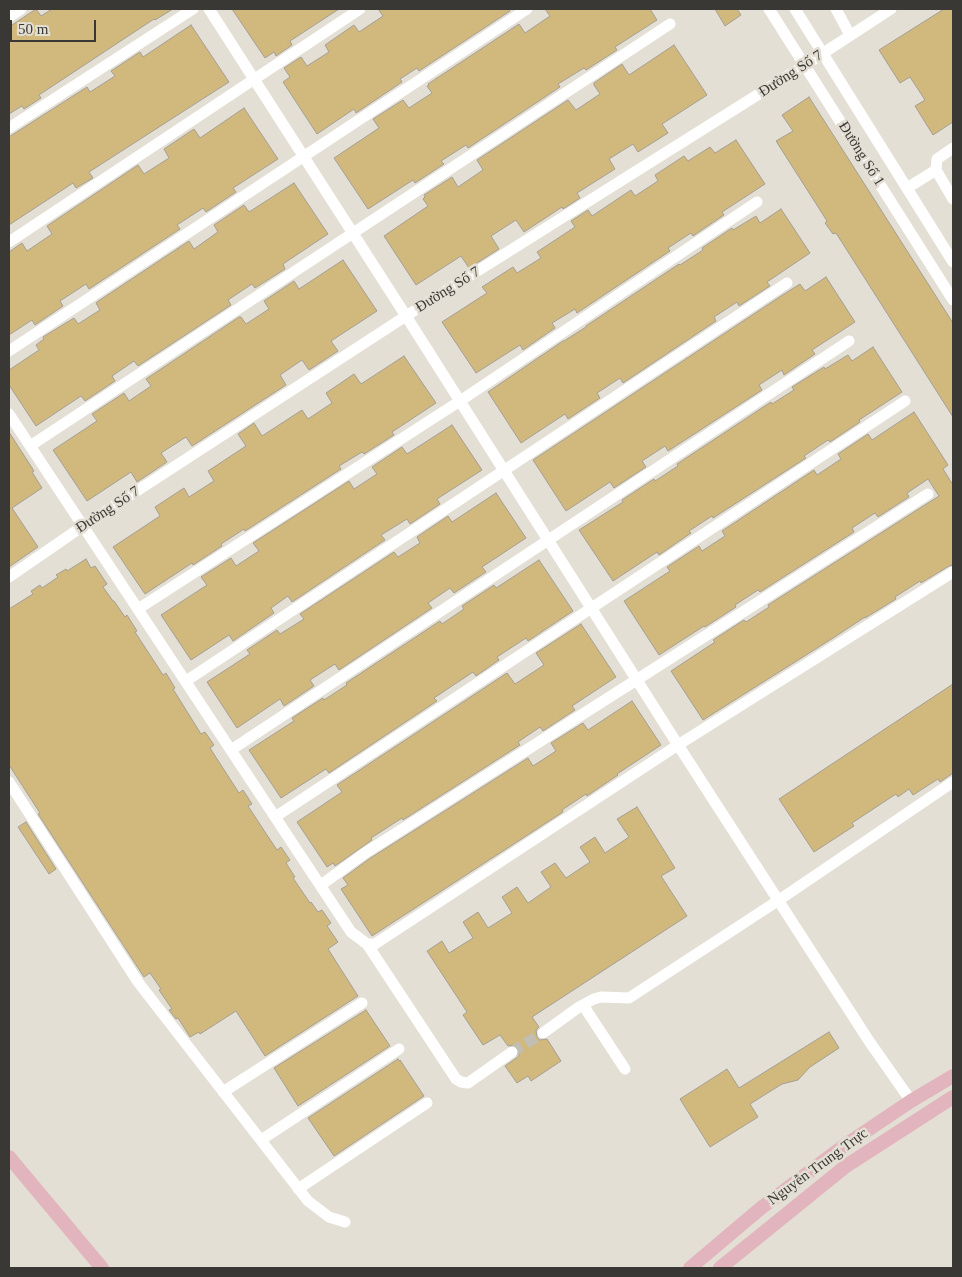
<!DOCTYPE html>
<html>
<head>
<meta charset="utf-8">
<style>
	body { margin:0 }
	#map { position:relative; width:962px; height:1277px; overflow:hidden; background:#e4dfd4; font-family:"Times New Roman",serif }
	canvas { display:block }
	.frame { position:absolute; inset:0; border:10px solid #3a3834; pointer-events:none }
	.scale { position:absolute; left:10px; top:20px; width:86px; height:22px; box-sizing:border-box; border:2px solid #3a3834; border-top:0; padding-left:6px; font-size:15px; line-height:18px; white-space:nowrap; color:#3a3834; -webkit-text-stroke:4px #e4dfd4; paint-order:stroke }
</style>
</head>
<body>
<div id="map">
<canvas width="962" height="1277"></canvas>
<div class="frame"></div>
<div class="scale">50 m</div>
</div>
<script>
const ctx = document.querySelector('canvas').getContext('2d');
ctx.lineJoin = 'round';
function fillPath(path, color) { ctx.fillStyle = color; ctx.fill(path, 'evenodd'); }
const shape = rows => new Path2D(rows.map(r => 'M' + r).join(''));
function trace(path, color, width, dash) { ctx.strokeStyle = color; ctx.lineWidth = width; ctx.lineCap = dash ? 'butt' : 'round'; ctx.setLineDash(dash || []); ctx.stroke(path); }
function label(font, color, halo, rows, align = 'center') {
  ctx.font = font + ' "Times New Roman",serif'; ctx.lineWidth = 5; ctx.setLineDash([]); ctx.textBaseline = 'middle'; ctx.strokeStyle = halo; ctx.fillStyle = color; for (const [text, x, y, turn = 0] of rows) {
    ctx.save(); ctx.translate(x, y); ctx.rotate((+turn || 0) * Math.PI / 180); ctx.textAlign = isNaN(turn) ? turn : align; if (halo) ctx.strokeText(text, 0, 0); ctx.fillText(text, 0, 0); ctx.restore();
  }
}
const building = shape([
	[36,9,41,16,52,9,173,9,155,20,154,19,39,95,41,98,24,109,22,106,9,114,9,27,36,9],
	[232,9,339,9,290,41,292,45,276,56,274,52,265,58,232,9],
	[378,9,509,9,510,11,419,71,417,68,400,79,402,82,356,113,354,109,317,134,283,82,290,77,284,68,301,57,307,66,329,52,325,45,354,25,359,32,383,16,378,9],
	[545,9,650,9,657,20,615,47,617,50,586,70,584,68,558,84,560,87,468,148,466,145,441,161,444,164,415,183,413,180,368,209,334,158,379,128,373,119,403,100,409,108,432,93,427,86,429,85,428,84,519,24,525,33,550,16,545,9],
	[715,9,737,9,741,15,725,26,715,9],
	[944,9,953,9,953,122,933,135,915,106,925,100,910,77,900,83,879,50,944,9],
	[191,25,229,82,89,172,93,178,76,188,73,183,9,225,9,137,87,87,90,92,115,76,111,71,140,52,143,57,191,25],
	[674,45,707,95,662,124,668,133,638,152,633,144,609,159,615,169,577,193,580,198,563,209,562,207,524,232,516,220,491,236,499,249,469,268,461,256,416,285,384,236,428,206,423,199,425,197,424,195,452,177,458,187,483,170,477,160,568,100,576,110,600,94,594,85,594,83,622,64,629,75,674,45],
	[809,97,953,323,953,417,836,233,833,234,825,223,827,221,776,141,793,131,782,115,809,97],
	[244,108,278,159,233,188,236,192,206,212,203,208,177,225,180,229,89,289,86,284,60,301,63,306,35,325,32,320,9,335,9,252,22,243,27,251,52,234,47,226,138,165,144,174,169,158,164,149,194,129,200,138,244,108],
	[736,140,765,184,722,212,724,215,693,236,691,233,668,248,670,251,577,313,575,309,552,323,555,328,523,350,520,345,476,373,442,322,487,293,482,287,513,267,517,273,541,258,537,252,575,227,571,221,588,210,592,216,631,190,635,196,658,181,655,175,684,156,688,161,710,147,715,153,736,140],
	[294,183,328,234,283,264,285,269,255,288,252,284,228,300,231,305,138,366,134,361,112,376,115,381,85,401,81,396,36,426,9,385,9,370,39,350,36,345,44,339,43,337,74,318,78,324,100,310,96,303,97,302,189,241,194,249,218,232,214,225,244,205,249,212,294,183],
	[781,209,810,253,767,282,770,286,739,306,737,302,714,317,716,321,623,383,620,378,597,393,600,398,568,419,565,414,521,443,488,392,563,341,564,341,586,327,586,326,679,264,680,265,703,250,702,248,732,228,733,230,756,216,760,223,781,209],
	[343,260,377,311,331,341,338,351,309,370,302,360,280,375,286,385,192,446,186,437,161,453,167,462,137,482,131,472,87,501,53,450,97,421,92,414,124,393,129,401,151,386,146,379,239,317,241,317,246,324,269,309,264,301,294,281,299,289,343,260],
	[826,277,855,322,812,350,815,354,784,375,782,370,759,385,762,390,668,451,665,446,642,461,646,467,614,488,610,482,566,511,533,460,778,298,800,284,805,291,826,277],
	[873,347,902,392,859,420,860,422,830,442,828,440,804,456,806,458,713,518,712,516,689,531,691,533,659,555,657,552,613,581,579,530,623,502,622,500,654,479,655,481,678,466,677,464,771,402,772,404,794,390,792,387,824,367,825,369,848,355,852,361,873,347],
	[404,356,436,403,392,432,394,435,364,454,362,452,339,466,341,469,245,531,244,529,221,544,222,546,193,565,192,563,145,594,113,547,160,516,155,507,184,488,189,497,214,481,208,471,246,446,238,434,254,423,262,436,302,410,308,419,332,403,326,393,354,374,361,384,404,356],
	[914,412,948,465,943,469,953,485,953,565,949,566,921,583,920,581,895,597,896,599,865,618,865,617,833,638,703,720,671,671,715,642,713,640,744,620,746,622,769,607,768,605,939,496,928,479,907,493,909,497,878,517,875,513,852,528,854,532,760,592,758,590,735,605,736,607,705,627,704,626,659,655,624,601,670,571,667,567,699,546,702,551,725,536,722,531,814,470,817,475,841,459,838,454,868,434,872,440,914,412],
	[452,425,482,470,437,499,440,504,410,524,407,519,381,535,385,540,292,602,288,596,271,608,274,613,233,641,229,635,191,660,161,615,207,585,201,577,231,558,236,566,259,551,253,543,349,481,354,489,377,474,372,467,402,447,407,454,452,425],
	[9,432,34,471,32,472,42,488,12,508,38,547,9,567,9,432],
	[496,493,526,538,482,567,486,572,454,593,450,588,428,603,432,608,339,670,335,664,310,680,314,686,284,706,280,699,237,728,207,682,250,654,247,650,277,630,280,634,304,619,300,614,394,552,398,557,420,543,417,537,448,516,452,522,496,493],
	[86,559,91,568,95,566,107,584,103,587,113,601,114,601,125,617,127,615,137,631,135,632,163,675,166,673,175,688,173,689,201,734,205,732,214,745,210,748,239,793,243,790,252,804,248,806,265,832,277,850,281,847,290,860,286,863,295,877,293,878,310,903,311,902,318,912,322,910,331,923,327,926,338,942,328,949,358,996,265,1056,236,1011,200,1034,199,1032,190,1037,178,1018,176,1019,169,1010,172,1009,159,990,161,989,150,973,144,977,38,814,40,813,9,765,9,609,33,594,31,591,40,585,42,588,58,577,56,575,66,569,67,571,86,559],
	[539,560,573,611,528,641,526,638,497,657,499,660,476,676,473,672,434,698,437,701,329,773,326,769,281,798,249,750,294,721,292,718,323,698,324,700,347,685,346,683,440,621,442,624,464,609,462,606,494,585,496,588,539,560],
	[581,624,616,677,572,706,575,710,543,731,540,727,518,742,520,745,403,820,402,818,371,838,372,840,335,866,333,863,327,867,297,822,342,792,337,785,507,673,515,684,544,665,536,653,581,624],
	[953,684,953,773,940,782,938,779,913,795,909,789,898,797,896,794,852,823,854,826,814,852,779,799,953,684],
	[632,701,661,745,617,774,618,775,587,796,586,794,562,810,563,812,372,936,341,889,348,885,343,878,369,859,528,758,533,766,556,751,551,743,583,723,588,730,632,701],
	[637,807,675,868,661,876,687,916,532,1017,539,1027,536,1030,537,1037,540,1040,547,1039,561,1061,531,1081,528,1076,517,1083,505,1066,519,1056,519,1052,518,1048,515,1045,508,1046,500,1035,483,1045,463,1015,467,1012,427,951,442,941,449,953,473,938,463,922,478,912,488,928,512,913,502,897,517,887,528,903,551,887,541,872,555,863,566,878,590,862,580,847,595,837,605,853,629,837,617,819,637,807],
	[26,822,56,869,49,874,18,827,26,822],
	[366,1010,390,1046,298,1106,274,1068,366,1010],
	[829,1032,839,1048,810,1067,798,1080,782,1084,750,1104,758,1117,710,1147,680,1099,727,1069,739,1088,829,1032],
	[398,1059,399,1061,400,1060,424,1096,334,1156,308,1118,398,1059]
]);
const minorTunnel = shape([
	[512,1052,543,1033]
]);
const minor = shape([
	[209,9,406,316,678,745,869,1041,911,1101],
	[769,9,953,300],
	[795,9,953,262],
	[836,9,850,35],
	[9,17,21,9],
	[9,128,193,9],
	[953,148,937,159,936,170,953,199],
	[907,188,936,170],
	[9,242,360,9],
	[9,351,527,9],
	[9,414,351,932,367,944,375,944,678,745,953,572],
	[30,446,670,24],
	[9,577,83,526,406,316,805,65,891,9],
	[138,609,460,401,757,202],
	[186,681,787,283],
	[231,750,849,341],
	[9,782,138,982,308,1201,329,1217,345,1222],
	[275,817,905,401],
	[321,885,365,853,928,494],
	[367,944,456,1079,461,1082,468,1083,512,1052],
	[583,1005,625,1069],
	[543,1033,579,1007,594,999,601,997,629,998,779,900,953,782],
	[223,1092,362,1003],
	[261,1140,399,1049],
	[298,1189,427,1103]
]);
const major = shape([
	[9,1157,102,1268],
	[690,1268,761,1208,841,1148,911,1101,953,1076],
	[720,1268,846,1166,953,1097]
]);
const streetNames = [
	["Đường Số 7",791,74,-33],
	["Đường Số 1",861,154,58],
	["Đường Số 7",448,290,-32],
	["Đường Số 7",108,510,-33],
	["Nguyễn Trung Trực",818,1167,-36]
];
fillPath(building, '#d1b87c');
trace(building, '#a49f95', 1);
trace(minorTunnel, '#c2beb4', 11, [11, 5.5]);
trace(minor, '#fff', 11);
trace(major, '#e2b5be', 14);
label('15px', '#3a3834', '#e4dfd4', streetNames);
</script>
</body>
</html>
